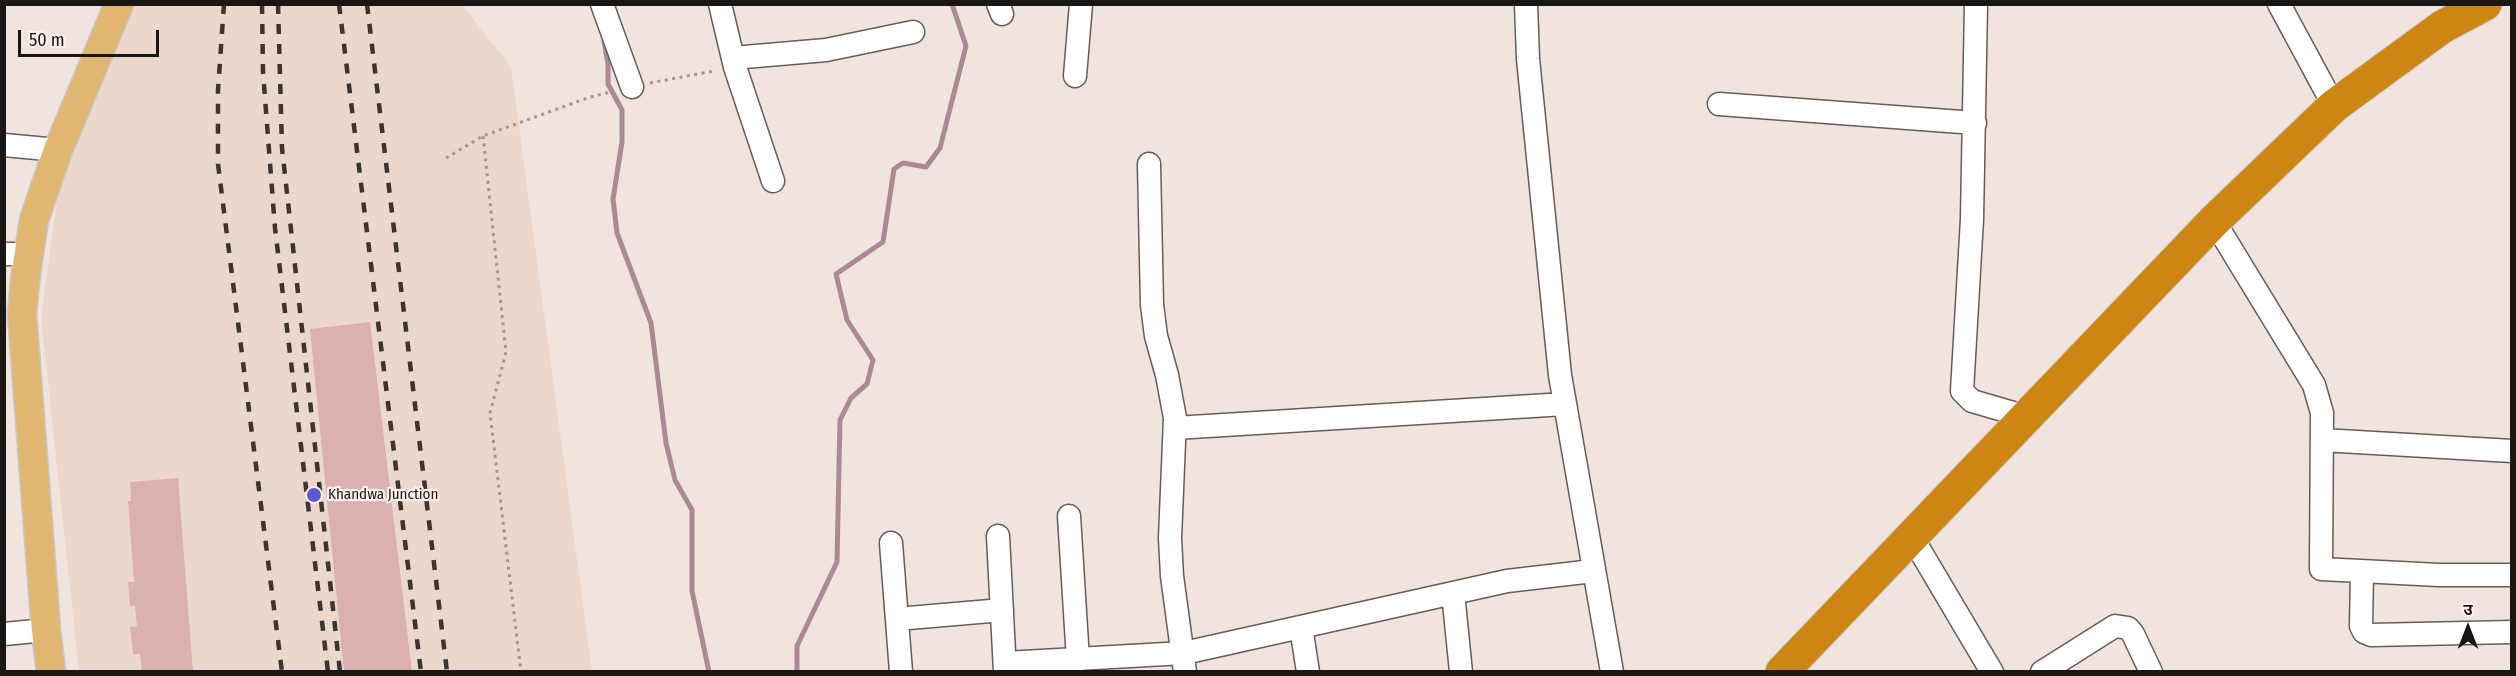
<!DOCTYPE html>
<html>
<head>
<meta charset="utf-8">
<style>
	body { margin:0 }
	#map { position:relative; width:2516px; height:676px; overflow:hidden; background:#f1e4de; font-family:"Fira Sans Condensed","Noto Sans Devanagari",sans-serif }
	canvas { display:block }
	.frame { position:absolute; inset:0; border:6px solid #1a1614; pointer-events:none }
	.north { position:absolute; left:2438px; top:598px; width:60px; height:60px; -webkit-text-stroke:4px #fff1eb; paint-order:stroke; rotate:0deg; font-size:16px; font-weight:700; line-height:24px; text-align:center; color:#1a1614 }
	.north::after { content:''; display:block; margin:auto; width:21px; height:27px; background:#1a1614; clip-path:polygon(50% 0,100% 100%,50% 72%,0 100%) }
	.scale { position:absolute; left:18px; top:30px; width:141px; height:27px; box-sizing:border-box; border:3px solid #1a1614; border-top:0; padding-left:8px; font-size:18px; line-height:21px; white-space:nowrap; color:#1a1614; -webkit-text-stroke:4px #fff1eb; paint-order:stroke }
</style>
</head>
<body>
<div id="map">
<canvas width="2516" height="676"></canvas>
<div class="frame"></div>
<div class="north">उ</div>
<div class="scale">50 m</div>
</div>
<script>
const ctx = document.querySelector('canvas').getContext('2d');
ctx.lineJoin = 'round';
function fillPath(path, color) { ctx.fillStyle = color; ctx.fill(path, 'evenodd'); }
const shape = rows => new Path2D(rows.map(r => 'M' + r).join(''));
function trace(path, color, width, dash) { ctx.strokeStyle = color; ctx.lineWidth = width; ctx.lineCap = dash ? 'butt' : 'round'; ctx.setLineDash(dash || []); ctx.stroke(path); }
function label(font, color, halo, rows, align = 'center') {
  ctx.font = font + ' "Fira Sans Condensed",sans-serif'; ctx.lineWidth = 4.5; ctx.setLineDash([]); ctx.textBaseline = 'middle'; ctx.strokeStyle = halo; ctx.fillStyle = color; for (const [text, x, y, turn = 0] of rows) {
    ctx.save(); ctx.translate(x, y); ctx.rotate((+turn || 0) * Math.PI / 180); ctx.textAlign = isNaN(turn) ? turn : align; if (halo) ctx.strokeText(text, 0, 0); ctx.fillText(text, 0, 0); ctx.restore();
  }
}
const built = shape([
	[131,5,462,5,511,67,592,671,79,672,41,318,58,191,101,72]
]);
const stream = shape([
	[604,41,608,64,608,84,622,110,622,142,613,199,617,233,651,323,666,443,675,480,692,510,692,591,709,672],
	[797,672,797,646,837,562,840,420,851,398,867,384,873,360,847,320,836,274,883,242,894,169,903,163,926,167,940,148,966,46,952,4]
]);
const building = shape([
	[370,322,412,672,344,672,310,329],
	[178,478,193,672,142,672,140,654,133,654,130,627,137,626,135,606,130,606,128,582,134,582,128,501,131,501,130,482]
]);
const path = shape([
	[650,83,714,71],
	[483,136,506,352,490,413,521,672],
	[446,158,483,136,590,97,611,92]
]);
const minor = shape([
	[602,4,632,87],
	[720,4,735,67,773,181],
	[998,4,1002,14],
	[1526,4,1528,59,1560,375,1612,672],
	[1976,4,1972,219,1962,391,1972,401,2027,417],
	[2279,4,2334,106],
	[733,58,826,50,913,32],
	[1075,76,1081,4],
	[1719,104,1975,123],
	[4,145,58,150],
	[1149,164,1152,305,1156,336,1167,375,1175,418,1170,538,1172,576,1185,672],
	[2214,221,2314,385,2322,413,2321,569,2439,575,2512,575],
	[4,254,28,254],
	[1175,428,1565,404],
	[2322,440,2512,451],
	[1069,516,1078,660],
	[998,536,1005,672],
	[1912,537,1992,672],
	[891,543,901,672],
	[2362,572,2361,626,2364,632,2371,635,2512,632],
	[1453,593,1461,672],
	[897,619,1002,610],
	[1301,627,1308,672],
	[4,634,46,630],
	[1005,663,1184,653,1507,581,1593,571],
	[2042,672,2115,626,2128,628,2133,634,2151,672]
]);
const major = shape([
	[51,672,46,630,22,314,26,272,34,220,58,150,119,4]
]);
const highway = shape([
	[1782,672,2214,221,2334,106,2442,27,2485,4]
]);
const rail = shape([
	[224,4,218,90,218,164,282,672],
	[262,4,263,72,275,228,328,672],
	[278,4,282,148,340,672],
	[339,4,421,672],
	[367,4,447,672]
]);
const markers = [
	[314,495,8,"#5d59d1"]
];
const poiNames = [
	["Khandwa Junction",328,495]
];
fillPath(built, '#ecd7cd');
trace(stream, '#ad8995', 5);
fillPath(building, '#dab1b0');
trace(minor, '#675c57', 25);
trace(major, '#c8c7c7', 31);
trace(highway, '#c8c7c7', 35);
trace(path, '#a09692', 3, [3, 4.5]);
trace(minor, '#fff', 22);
trace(major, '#e1b671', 28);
trace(highway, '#cd8613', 33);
trace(rail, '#3a3432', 4.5, [10, 10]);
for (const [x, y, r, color] of markers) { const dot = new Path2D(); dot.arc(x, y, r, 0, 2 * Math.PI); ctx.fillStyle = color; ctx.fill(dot); trace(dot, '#fff1eb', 2); }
label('15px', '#1a1614', '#fff1eb', poiNames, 'left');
</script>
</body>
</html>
